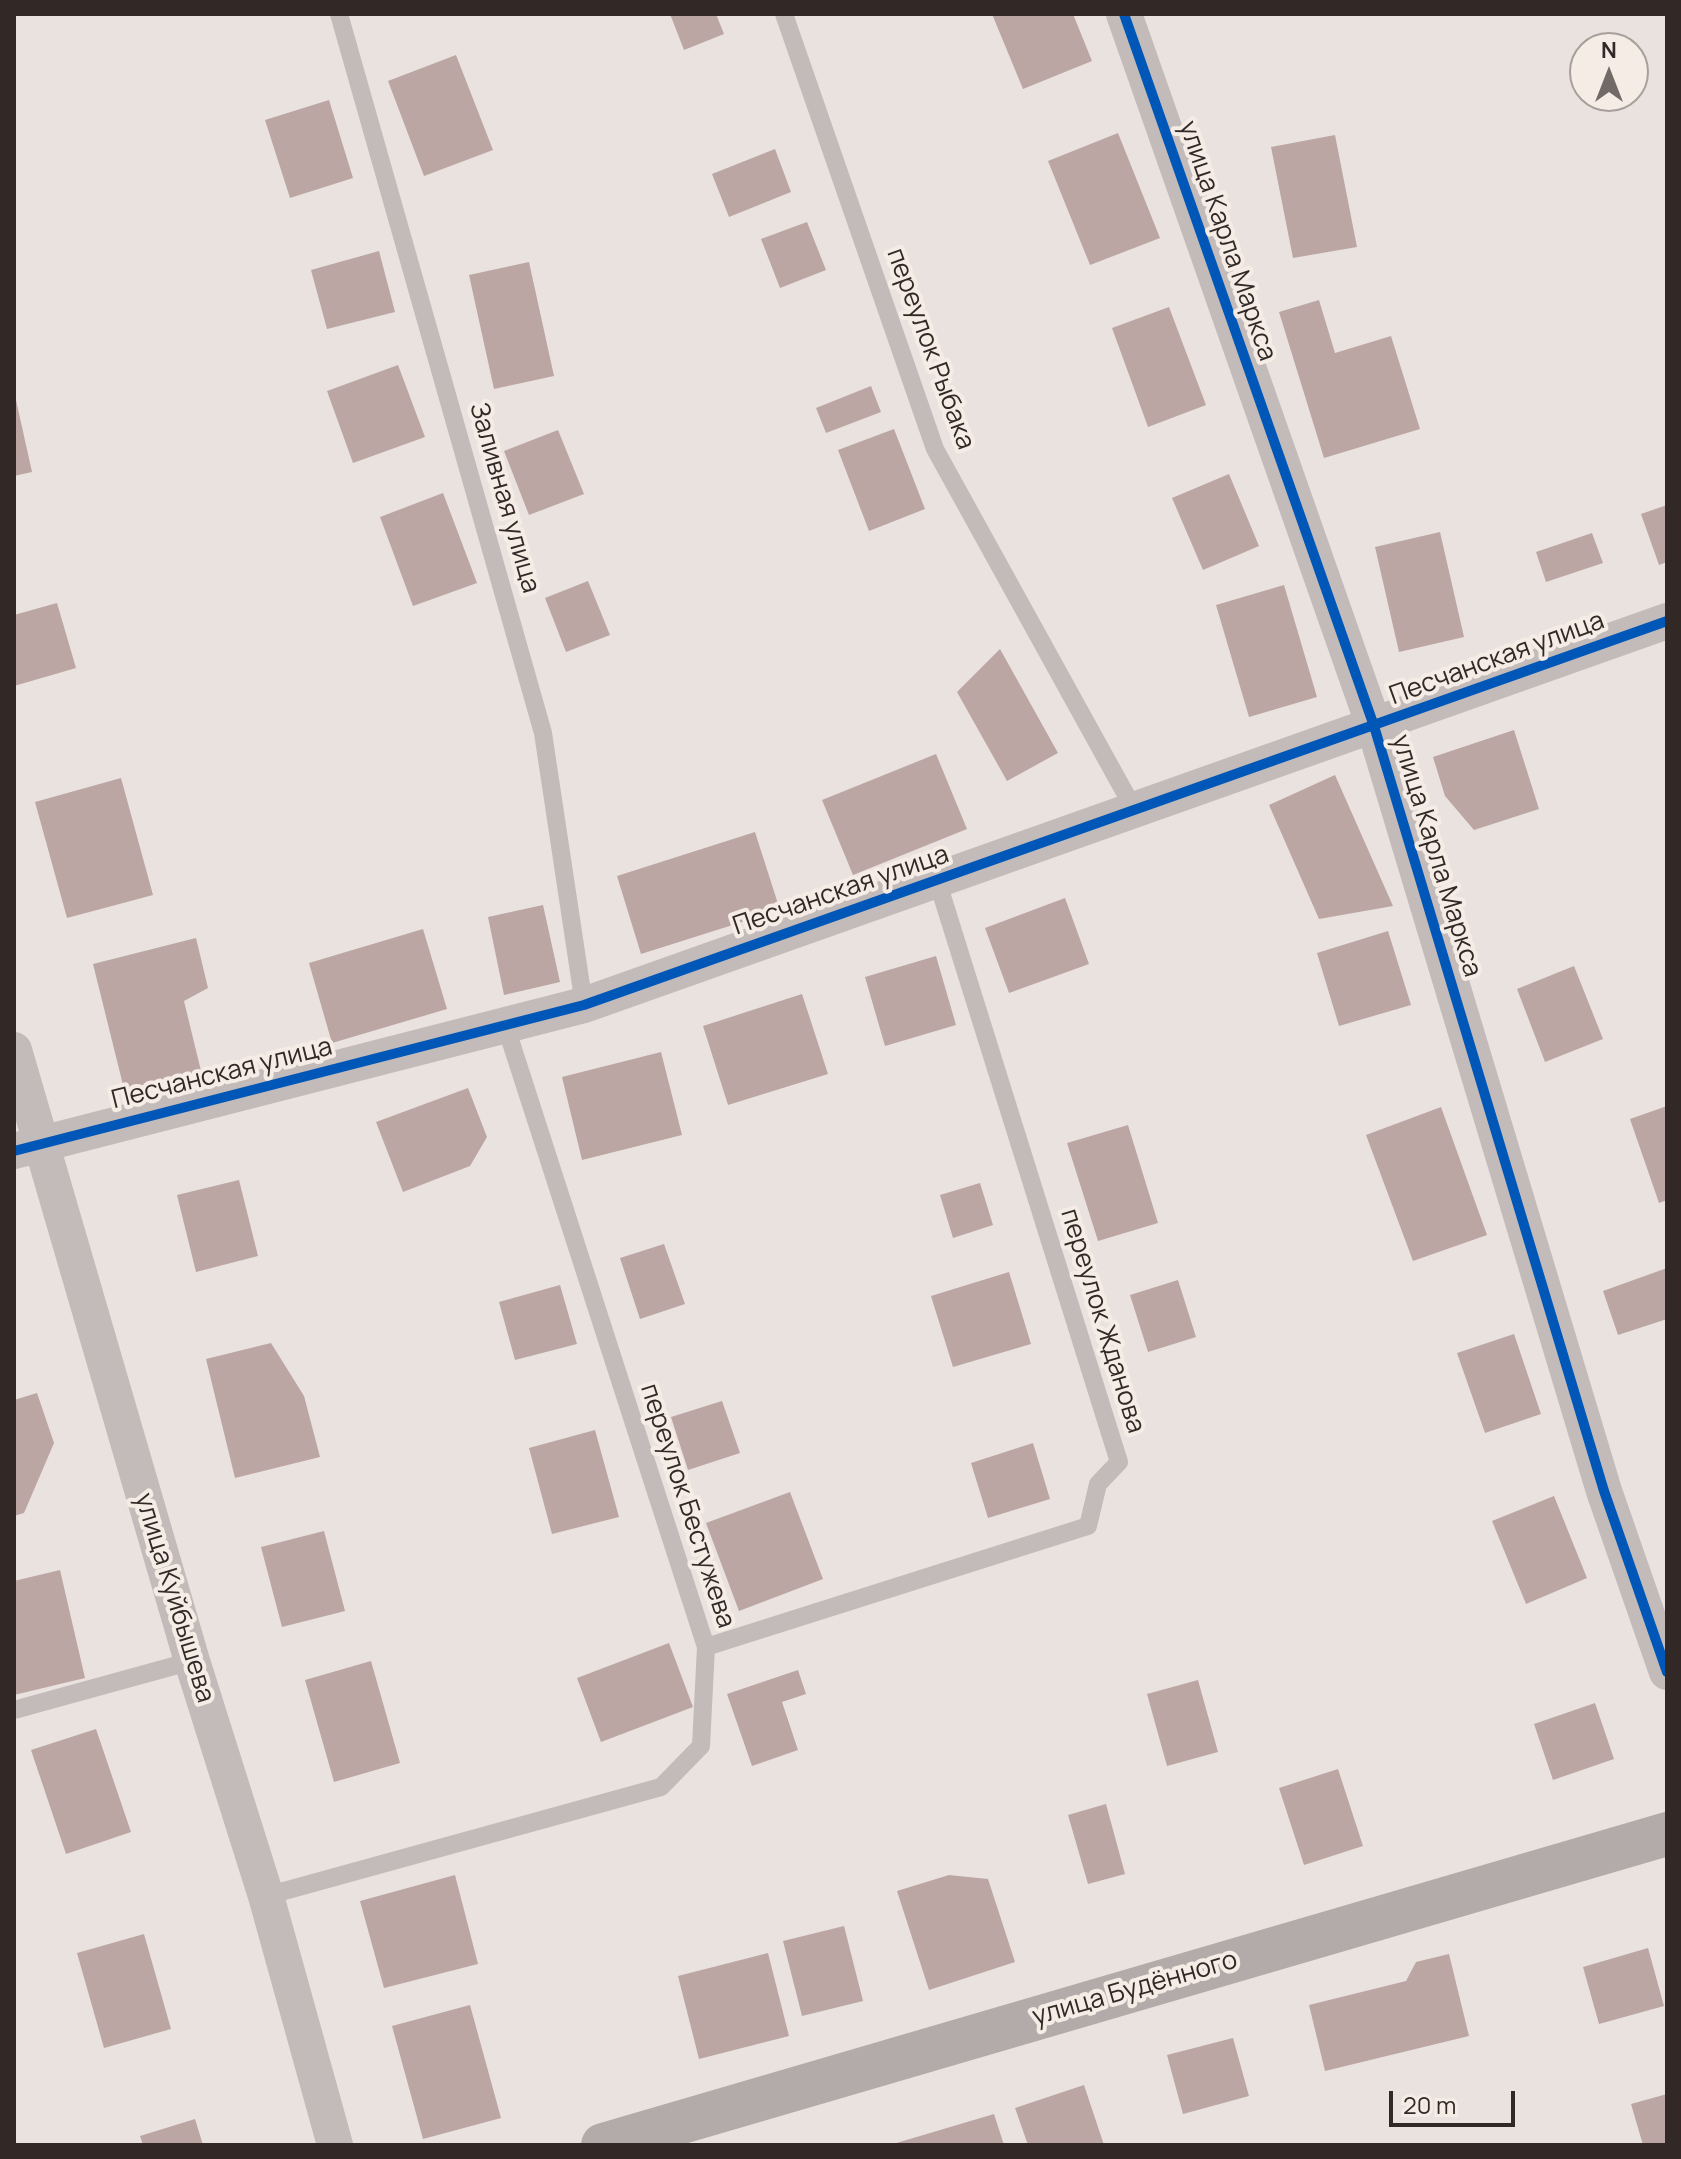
<!DOCTYPE html>
<html>
<head>
<meta charset="utf-8">
<style>
	body { margin:0 }
	#map { position:relative; width:1681px; height:2159px; overflow:hidden; background:#eae2df; font-family:Manrope,sans-serif }
	canvas { display:block }
	.frame { position:absolute; inset:0; border:16px solid #322927; pointer-events:none }
	.north { position:absolute; left:1569px; top:32px; width:80px; height:80px; box-sizing:border-box; background:#f6ece6; border:2px solid #a89e9a; border-radius:50%; rotate:0deg; font-size:22px; font-weight:700; line-height:32px; text-align:center; color:#322927 }
	.north::after { content:''; display:block; margin:auto; width:28px; height:36px; background:#726a67; clip-path:polygon(50% 0,100% 100%,50% 72%,0 100%) }
	.scale { position:absolute; left:1389px; top:2091px; width:126px; height:36px; box-sizing:border-box; border:4px solid #322927; border-top:0; padding-left:10px; font-size:24px; line-height:28px; white-space:nowrap; color:#322927; -webkit-text-stroke:6px #f6ece6; paint-order:stroke }
</style>
</head>
<body>
<div id="map">
<canvas width="1681" height="2159"></canvas>
<div class="frame"></div>
<div class="north">N</div>
<div class="scale">20 m</div>
</div>
<script>
const ctx = document.querySelector('canvas').getContext('2d');
ctx.lineJoin = 'round';
function fillPath(path, color) { ctx.fillStyle = color; ctx.fill(path, 'evenodd'); }
const shape = rows => new Path2D(rows.map(r => 'M' + r).join(''));
function trace(path, color, width, dash) { ctx.strokeStyle = color; ctx.lineWidth = width; ctx.lineCap = dash ? 'butt' : 'round'; ctx.setLineDash(dash || []); ctx.stroke(path); }
function label(font, color, halo, rows, align = 'center') {
  ctx.font = font + ' Manrope,sans-serif'; ctx.lineWidth = 8; ctx.setLineDash([]); ctx.textBaseline = 'middle'; ctx.strokeStyle = halo; ctx.fillStyle = color; for (const [text, x, y, turn = 0] of rows) {
    ctx.save(); ctx.translate(x, y); ctx.rotate((+turn || 0) * Math.PI / 180); ctx.textAlign = isNaN(turn) ? turn : align; if (halo) ctx.strokeText(text, 0, 0); ctx.fillText(text, 0, 0); ctx.restore();
  }
}
const building = shape([
	[670,14,716,14,724,34,684,50],
	[992,14,1073,14,1092,61,1023,89],
	[456,55,493,150,424,176,388,81],
	[329,100,353,178,290,198,265,120],
	[1118,133,1160,238,1090,265,1048,161],
	[1335,135,1357,247,1293,258,1271,147],
	[775,149,791,192,729,217,712,174],
	[807,222,826,270,780,288,761,239],
	[379,251,395,312,327,329,311,270],
	[529,262,554,376,494,389,469,275],
	[1319,300,1335,353,1391,336,1420,429,1324,458,1279,312],
	[1169,307,1206,405,1148,427,1112,328],
	[398,365,425,437,353,463,327,391],
	[871,386,881,412,826,433,816,408],
	[14,391,32,472,14,476],
	[894,429,925,509,869,531,838,450],
	[558,430,584,494,529,515,504,451],
	[1229,474,1259,546,1203,570,1172,498],
	[443,493,477,583,413,606,380,517],
	[1667,505,1667,562,1659,565,1641,514],
	[1440,532,1464,637,1399,652,1375,547],
	[1592,533,1603,563,1546,582,1536,552],
	[588,581,610,635,566,652,545,598],
	[1284,585,1317,697,1249,717,1216,605],
	[57,603,76,668,14,686,14,615],
	[1000,649,1058,753,1007,781,957,692],
	[1514,730,1539,809,1474,830,1445,796,1433,757],
	[936,754,967,829,853,875,822,800],
	[1335,775,1393,906,1319,919,1269,805],
	[121,778,153,895,67,918,35,802],
	[755,832,780,910,641,954,617,876],
	[1065,898,1089,964,1009,993,985,928],
	[543,905,560,982,504,995,488,917],
	[423,929,447,1009,332,1043,309,963],
	[1388,931,1411,1005,1339,1026,1317,953],
	[196,938,208,988,184,1001,202,1075,125,1093,93,964],
	[936,956,956,1025,885,1046,865,977],
	[1574,966,1603,1039,1545,1062,1517,989],
	[802,994,828,1074,728,1105,703,1026],
	[661,1052,682,1135,582,1160,562,1077],
	[468,1088,487,1137,470,1166,403,1192,376,1122],
	[1667,1106,1667,1200,1659,1203,1630,1119],
	[1441,1107,1487,1235,1413,1261,1366,1135],
	[1128,1125,1158,1223,1098,1241,1067,1143],
	[239,1180,258,1256,196,1272,177,1195],
	[980,1183,993,1225,953,1238,940,1195],
	[664,1244,685,1304,640,1319,620,1258],
	[1667,1268,1667,1319,1618,1335,1603,1291],
	[1009,1272,1031,1344,953,1367,931,1296],
	[1178,1280,1196,1337,1148,1352,1130,1295],
	[560,1285,577,1344,515,1360,499,1302],
	[1514,1334,1541,1414,1485,1433,1457,1353],
	[271,1343,304,1396,320,1457,235,1478,206,1359],
	[37,1393,54,1443,24,1513,14,1516,14,1400],
	[722,1401,740,1453,688,1470,671,1417],
	[595,1430,619,1517,552,1534,529,1448],
	[1033,1443,1050,1499,988,1518,971,1463],
	[790,1492,823,1579,739,1611,706,1523],
	[1554,1496,1587,1578,1526,1604,1492,1521],
	[324,1531,345,1611,282,1627,261,1547],
	[60,1570,85,1678,14,1695,14,1581],
	[669,1643,693,1707,601,1742,577,1678],
	[371,1661,400,1763,334,1782,305,1680],
	[798,1670,806,1694,782,1702,798,1750,752,1766,727,1694],
	[1198,1680,1218,1752,1167,1766,1147,1694],
	[1595,1703,1614,1759,1553,1780,1534,1724],
	[96,1729,131,1832,66,1854,31,1750],
	[1338,1769,1363,1846,1304,1865,1279,1788],
	[1106,1804,1125,1874,1088,1884,1068,1815],
	[455,1875,478,1964,384,1988,360,1901],
	[949,1875,988,1879,1015,1962,929,1990,897,1891],
	[844,1926,863,2001,802,2016,783,1941],
	[144,1934,171,2029,104,2048,77,1953],
	[1648,1948,1664,2006,1599,2024,1583,1967],
	[768,1953,789,2036,699,2059,678,1976],
	[1449,1954,1469,2036,1325,2071,1309,2005,1406,1981,1416,1962],
	[470,2005,501,2118,423,2139,392,2026],
	[1233,2038,1249,2096,1183,2114,1167,2055],
	[1084,2085,1104,2145,1028,2145,1015,2108],
	[1667,2094,1667,2145,1643,2145,1631,2104],
	[994,2114,1004,2145,893,2145,893,2144],
	[195,2119,203,2145,143,2145,140,2136]
]);
const lane = shape([
	[339,14,543,733,584,1005],
	[784,14,935,449,1135,811],
	[706,1647,1088,1526,1098,1484,1119,1462,937,880],
	[14,1710,192,1661],
	[266,1896,661,1787,701,1746,706,1647,505,1024]
]);
const street = shape([
	[1124,14,1374,726,1604,1491,1667,1672],
	[14,1050,192,1661,266,1896,335,2145],
	[14,1151,584,1005,1667,621]
]);
const secondary = shape([
	[603,2145,1667,1834]
]);
const cycleway = shape([
	[1124,14,1374,726,1604,1491,1667,1672],
	[14,1151,584,1005,1667,621]
]);
const streetNames = [
	["улица Карла Маркса",1227,241,71],
	["переулок Рыбака",930,349,70],
	["Заливная улица",504,498,74],
	["Песчанская улица",1497,659,-20],
	["улица Карла Маркса",1436,856,73],
	["Песчанская улица",841,891,-19],
	["Песчанская улица",222,1074,-14],
	["переулок Жданова",1102,1321,73],
	["переулок Бестужева",687,1506,72],
	["улица Куйбышева",174,1598,73],
	["улица Будённого",1135,1989,-16]
];
fillPath(building, '#bba6a3');
trace(lane, '#c2bbb9', 18);
trace(street, '#c2bbb9', 36);
trace(secondary, '#b3aba9', 44);
trace(cycleway, '#0057b8', 10);
label('26px', '#322927', '#f6ece6', streetNames);
</script>
</body>
</html>
